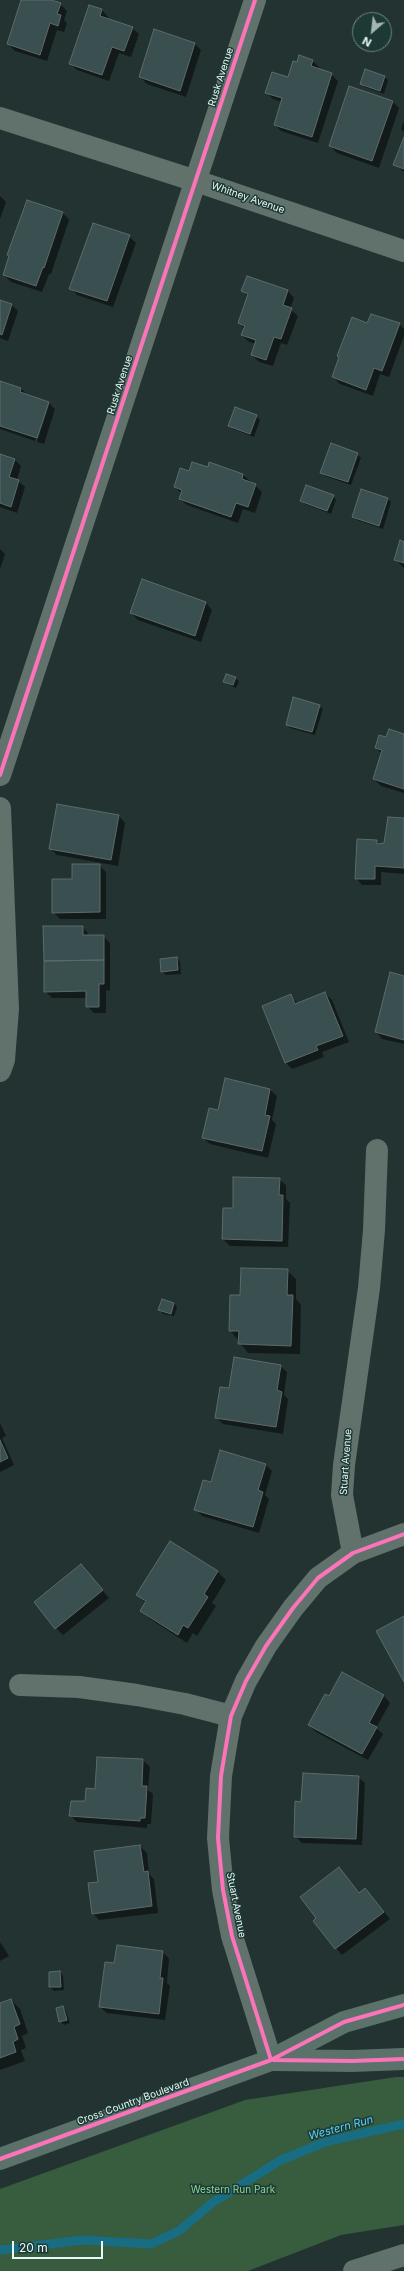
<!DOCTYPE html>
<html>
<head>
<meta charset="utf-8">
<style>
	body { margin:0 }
	#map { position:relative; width:404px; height:2271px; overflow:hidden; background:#233331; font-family:Inter,sans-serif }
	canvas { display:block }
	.north { position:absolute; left:352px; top:12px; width:40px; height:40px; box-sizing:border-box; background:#1d3935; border:1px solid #6e8682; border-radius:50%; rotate:208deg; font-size:11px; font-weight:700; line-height:16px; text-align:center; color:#e8f9f6 }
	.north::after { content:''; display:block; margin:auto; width:14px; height:18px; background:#a3b4b1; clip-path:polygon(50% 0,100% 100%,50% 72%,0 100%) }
	.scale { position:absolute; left:12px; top:2241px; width:91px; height:18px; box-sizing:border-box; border:2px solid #e8f9f6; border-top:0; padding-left:5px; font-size:12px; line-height:14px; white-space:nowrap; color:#e8f9f6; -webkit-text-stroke:3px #1d3935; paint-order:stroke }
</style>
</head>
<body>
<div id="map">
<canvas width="404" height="2271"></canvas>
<div class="north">N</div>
<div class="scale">20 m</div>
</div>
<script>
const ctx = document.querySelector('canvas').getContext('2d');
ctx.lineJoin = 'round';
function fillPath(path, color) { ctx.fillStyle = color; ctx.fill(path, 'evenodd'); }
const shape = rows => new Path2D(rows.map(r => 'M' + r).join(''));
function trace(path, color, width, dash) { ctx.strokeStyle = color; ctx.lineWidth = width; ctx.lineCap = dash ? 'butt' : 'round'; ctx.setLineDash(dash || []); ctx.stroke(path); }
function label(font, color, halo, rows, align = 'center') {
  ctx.font = font + ' Inter,sans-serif'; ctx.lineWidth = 3; ctx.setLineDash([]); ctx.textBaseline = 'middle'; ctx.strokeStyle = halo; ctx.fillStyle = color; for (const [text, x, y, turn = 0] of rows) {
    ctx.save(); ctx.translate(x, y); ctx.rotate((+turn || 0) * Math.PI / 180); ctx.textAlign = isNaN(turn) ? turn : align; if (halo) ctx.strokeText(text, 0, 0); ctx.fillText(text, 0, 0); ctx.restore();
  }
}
const green = shape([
	[396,2077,404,2077,404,2225,341,2235,248,2271,0,2271,0,2189,245,2100]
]);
const shadow = shape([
	[22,0,54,0,53,2,60,4,67,11,64,20,67,23,64,32,57,30,47,61,15,51,8,44],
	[102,10,108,17,108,19,132,28,139,34,131,57,119,53,109,81,77,70,70,64],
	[194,43,201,50,186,97,147,84,140,77],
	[313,61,319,67,319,70,331,74,338,81,318,143,281,131,275,125,282,102,273,99,266,92,288,78,298,63],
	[385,77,388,80,384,94,365,87,361,83],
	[392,101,399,108,379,168,337,153,330,146],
	[404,121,404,132,401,129],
	[404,140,404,172,394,164],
	[0,196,6,202,0,219],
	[63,213,69,220,51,274,49,274,42,292,11,282,4,275],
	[129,236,136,243,113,307,77,295,71,288],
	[248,277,288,291,294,298,290,309,298,316,287,345,281,343,273,366,259,362,252,355,256,344,249,342,242,335,245,329,239,323,248,297,243,291],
	[0,301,12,305,18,311,8,341,0,338],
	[368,324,399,324,404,329,404,336,389,377,380,374,373,396,340,384,333,377],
	[0,382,21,388,27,395,49,403,55,409,44,444,37,442,49,405,47,405,35,441,0,429],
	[256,416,260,420,254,437,233,429,229,426],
	[357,454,361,458,351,485,325,476,321,472],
	[0,455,14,459,21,466,17,480,25,487,17,513,0,507],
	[208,469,243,475,255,485,262,492,255,513,243,509,238,523,187,505,180,499,182,494,175,487,190,472],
	[362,491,388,499,391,502,383,529,357,520,353,517],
	[333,496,336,500,331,514,305,504,301,501],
	[404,543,404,568,396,560],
	[0,549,5,554,0,569],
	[206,603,212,610,201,642,138,620,131,613],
	[235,678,239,681,236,688,224,682],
	[319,706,323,709,315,735,290,728,287,724],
	[404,735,404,793,381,786,374,779,382,754,376,748,387,738],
	[119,816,125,823,118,866,57,855,50,848],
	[404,819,404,874,381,872,381,885,362,885,356,878,377,841,381,845,385,844,386,828],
	[99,865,106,872,106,919,60,919,53,912,73,880],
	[83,927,90,936,103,936,110,943,110,991,106,990,106,1013,94,1013,87,1006,87,998,52,998,45,991],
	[177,958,180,962,181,974,166,975,162,971],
	[404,976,404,1044,382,1039,376,1032],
	[325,993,332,1000,349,1042,322,1052,324,1057,292,1069,286,1063,291,996,298,1004],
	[225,1079,270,1090,277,1096,272,1120,276,1124,268,1158,210,1144,203,1138,218,1111],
	[279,1179,286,1185,286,1199,290,1203,288,1247,230,1246,223,1239,234,1209],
	[287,1270,296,1279,296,1299,301,1305,300,1354,248,1353,230,1330,241,1296],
	[174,1303,177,1307,174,1316,163,1314,160,1310],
	[280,1366,287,1372,284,1395,288,1399,283,1434,223,1424,216,1417,230,1389],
	[0,1423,6,1436,2,1438,14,1465,0,1472],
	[266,1465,272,1471,265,1495,269,1499,259,1533,202,1516,196,1509,211,1483],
	[81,1565,109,1598,63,1635,56,1628],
	[218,1572,226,1580,212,1603,216,1606,197,1636,193,1633,187,1643,150,1619,141,1611,146,1603,138,1595],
	[342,1673,384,1696,390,1703,376,1728,383,1734,368,1760,316,1732,309,1725,330,1697],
	[98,1758,143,1760,150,1767,148,1790,153,1794,151,1824,147,1824,147,1828,77,1822,70,1815,86,1802,96,1790],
	[358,1777,365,1783,362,1845,302,1843,295,1836,302,1803],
	[140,1846,147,1853,149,1874,154,1879,158,1913,99,1920,93,1913,99,1883],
	[339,1868,360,1894,365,1889,390,1919,342,1955,314,1921,318,1918],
	[0,1942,9,1956,0,1961],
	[163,1952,169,1959,167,1983,170,1986,165,2020,107,2013,100,2007,115,1964],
	[60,1972,63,1976,64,1990,54,1991,50,1987],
	[11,2000,20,2009,28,2033,22,2036,26,2048,21,2050,25,2061,0,2070,0,2002,2,2004],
	[63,2007,66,2011,70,2023,64,2025,60,2021]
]);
const stream = shape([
	[0,2250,83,2240,151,2244,179,2231,212,2203,281,2160,325,2142,404,2124]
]);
const building = shape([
	[21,0,51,0,61,3,57,14,61,15,58,26,50,23,40,55,7,44,21,0],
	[89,5,102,9,100,16,133,27,124,51,112,47,102,75,69,64,89,5],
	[154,29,195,43,180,91,139,77,154,29],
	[299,55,313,60,311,66,332,73,312,137,274,125,282,98,265,93,272,72,288,77,293,61,297,62,299,55],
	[365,69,385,76,380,91,360,84,365,69],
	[349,86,393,101,372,161,329,146,349,86],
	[404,137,404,169,393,165,404,137],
	[27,200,63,212,44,268,43,267,36,286,3,275,9,256,7,255,27,200],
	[93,223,130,235,107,301,69,289,93,223],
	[247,276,288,290,283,305,292,308,281,339,274,337,266,360,251,355,256,340,241,335,245,326,238,323,248,294,241,291,247,276],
	[0,300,12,304,2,335,0,334,0,300],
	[371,314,400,323,382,371,374,368,366,390,332,377,339,357,337,356,352,317,367,323,371,314],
	[0,381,21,388,20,392,49,402,37,438,0,426,0,381],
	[235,407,257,415,250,434,228,426,235,407],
	[331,443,358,453,348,482,320,473,331,443],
	[0,454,15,459,9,477,19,480,11,507,0,503,0,454],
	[192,462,208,467,209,462,243,474,242,479,256,484,248,507,236,503,231,517,179,499,182,490,174,487,180,468,189,471,192,462],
	[306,485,334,495,327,511,300,501,306,485],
	[361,489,388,498,379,526,352,517,361,489],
	[400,540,404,542,404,563,394,560,400,540],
	[142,579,206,602,195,636,130,613,142,579],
	[226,674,236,677,233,685,223,682,226,674],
	[293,697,320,705,312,732,286,725,293,697],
	[389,729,404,734,404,789,373,779,382,750,375,748,379,735,386,737,389,729],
	[57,804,119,815,111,860,49,849,57,804],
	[388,817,404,818,404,868,375,866,375,879,355,879,357,839,377,840,377,844,384,843,388,817],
	[72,864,100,864,100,912,52,913,52,879,72,879,72,864],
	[43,926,83,926,83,935,104,935,104,960,44,961,43,926],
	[177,957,178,970,161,972,160,959,177,957],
	[104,960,104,984,99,984,99,1007,86,1007,86,991,44,992,44,961,104,960],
	[390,972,404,976,404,1040,375,1032,390,972],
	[325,992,343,1036,316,1046,318,1050,285,1063,262,1006,291,994,295,1004,325,992],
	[225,1078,270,1089,265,1115,270,1116,262,1151,202,1138,209,1108,218,1110,225,1078],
	[233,1177,280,1178,279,1195,283,1195,282,1241,222,1239,223,1208,233,1208,233,1177],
	[241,1268,288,1269,287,1295,293,1295,291,1346,238,1344,239,1331,229,1331,230,1295,240,1295,241,1268],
	[162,1299,174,1303,171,1314,158,1310,162,1299],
	[234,1357,281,1365,277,1390,282,1392,276,1427,215,1418,220,1387,229,1388,234,1357],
	[0,1440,8,1458,0,1462,0,1440],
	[220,1450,266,1464,258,1490,263,1492,253,1527,194,1510,203,1480,211,1482,220,1450],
	[170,1541,218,1571,204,1594,208,1597,188,1628,183,1625,178,1635,140,1611,146,1601,136,1595,170,1541],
	[81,1564,103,1590,55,1629,34,1602,81,1564],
	[404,1616,404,1682,376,1631,404,1616],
	[342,1672,384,1695,369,1723,377,1727,362,1754,308,1725,325,1694,329,1696,342,1672],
	[97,1757,143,1759,142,1786,147,1786,145,1818,140,1818,140,1821,69,1816,71,1801,85,1801,86,1788,95,1789,97,1757],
	[303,1773,359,1776,356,1839,294,1837,295,1801,301,1802,303,1773],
	[140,1845,144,1872,148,1871,152,1906,92,1914,88,1883,98,1882,94,1851,140,1845],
	[339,1867,359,1893,365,1888,384,1912,335,1949,313,1921,316,1918,300,1897,339,1867],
	[117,1945,163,1951,160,1978,163,1978,159,2014,99,2007,105,1962,114,1963,117,1945],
	[60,1971,61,1987,49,1987,49,1972,60,1971],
	[11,1999,20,2024,14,2027,18,2039,13,2042,16,2052,0,2058,0,2003,11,1999],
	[63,2006,67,2020,59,2022,56,2008,63,2006]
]);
const minor = shape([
	[0,118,196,181,404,251],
	[0,775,255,0],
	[0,808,8,1009,4,1060,0,1071],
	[353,1553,342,1495,344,1465,369,1288,374,1230,377,1150],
	[20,1685,79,1687,137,1695,185,1704,231,1716],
	[271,2060,232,1936,223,1890,218,1838,221,1776,231,1716,246,1681,266,1646,293,1608,318,1578,353,1553,404,1534],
	[354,2271,404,2255]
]);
const major = shape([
	[274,2060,352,2061,404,2059],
	[0,2159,271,2060,344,2022,404,2005]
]);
const cycleway = shape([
	[0,775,255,0],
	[271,2060,232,1936,223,1890,218,1838,221,1776,231,1716,246,1681,266,1646,293,1608,318,1578,353,1553,404,1534],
	[273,2060,352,2061,404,2059],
	[0,2159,271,2060,344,2022,404,2005]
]);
const streetNames = [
	["Rusk Avenue",221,77,-72],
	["Whitney Avenue",248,198,19],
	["Rusk Avenue",120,385,-72],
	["Stuart Avenue",346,1462,-86],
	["Stuart Avenue",236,1905,79],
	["Cross Country Boulevard",133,2102,-20]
];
const parkNames = [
	["Western Run Park",233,2190]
];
const waterNames = [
	["Western Run",341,2128,-15]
];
fillPath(green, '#375c3e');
fillPath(shadow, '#0007');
trace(stream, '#196d82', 9);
fillPath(building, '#3a5050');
trace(building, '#5d6a6a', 1);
trace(minor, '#60726b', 22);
trace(major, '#5a726a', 22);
trace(cycleway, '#fb73b8', 4);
label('10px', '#e8f9f6', '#1d3935', streetNames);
label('10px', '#8ad594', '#1d3935', parkNames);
label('italic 11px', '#58d2f4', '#1d3935', waterNames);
</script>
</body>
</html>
